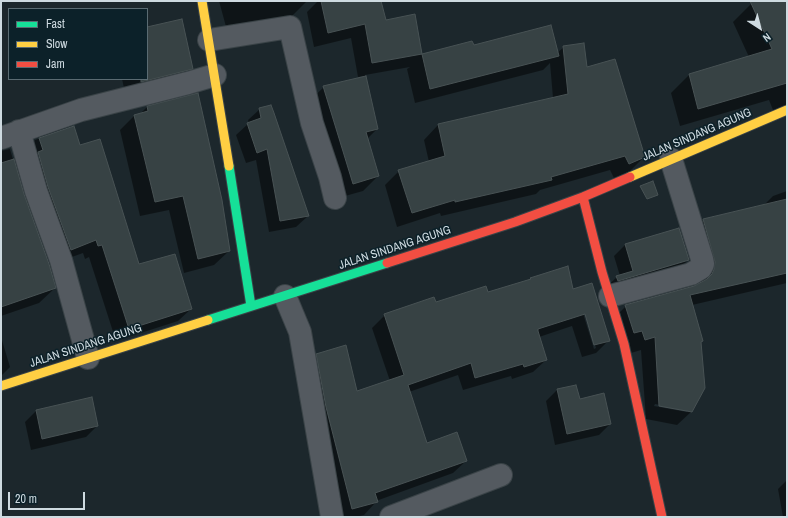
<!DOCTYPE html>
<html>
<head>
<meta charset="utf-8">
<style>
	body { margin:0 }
	#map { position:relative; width:788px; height:518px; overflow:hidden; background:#1c272c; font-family:"Archivo Narrow",sans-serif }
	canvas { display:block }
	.frame { position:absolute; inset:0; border:2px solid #cedae0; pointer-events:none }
	.legend { position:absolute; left:8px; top:8px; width:140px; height:72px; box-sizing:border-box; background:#0c2129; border:1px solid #5a6b72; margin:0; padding:5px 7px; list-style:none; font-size:12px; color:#cedae0 }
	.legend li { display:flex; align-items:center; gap:8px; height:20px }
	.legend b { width:20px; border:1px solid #5a6b72 }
	.north { position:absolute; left:740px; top:8px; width:40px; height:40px; -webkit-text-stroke:3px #0c2129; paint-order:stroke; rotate:144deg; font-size:11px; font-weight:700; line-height:16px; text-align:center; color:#cedae0 }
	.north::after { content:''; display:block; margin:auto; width:14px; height:18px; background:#cedae0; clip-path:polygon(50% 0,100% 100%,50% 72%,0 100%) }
	.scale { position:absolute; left:8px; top:492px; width:77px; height:18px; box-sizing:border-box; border:2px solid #cedae0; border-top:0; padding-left:5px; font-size:12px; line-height:14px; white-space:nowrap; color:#cedae0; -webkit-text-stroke:3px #0c2129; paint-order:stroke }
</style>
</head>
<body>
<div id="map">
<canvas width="788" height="518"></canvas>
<div class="frame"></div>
<ul class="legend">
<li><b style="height:5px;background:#16e098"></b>Fast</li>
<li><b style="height:5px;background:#ffcf43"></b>Slow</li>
<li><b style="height:5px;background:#f24e42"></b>Jam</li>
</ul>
<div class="north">N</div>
<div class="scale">20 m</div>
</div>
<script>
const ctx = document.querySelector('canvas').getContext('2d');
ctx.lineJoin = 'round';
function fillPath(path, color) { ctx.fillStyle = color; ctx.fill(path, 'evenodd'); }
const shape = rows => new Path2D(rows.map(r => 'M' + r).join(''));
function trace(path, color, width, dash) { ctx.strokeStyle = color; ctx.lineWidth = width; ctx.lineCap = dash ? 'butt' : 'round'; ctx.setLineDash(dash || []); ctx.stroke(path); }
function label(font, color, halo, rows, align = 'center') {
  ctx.font = font + ' "Archivo Narrow",sans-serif'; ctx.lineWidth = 3; ctx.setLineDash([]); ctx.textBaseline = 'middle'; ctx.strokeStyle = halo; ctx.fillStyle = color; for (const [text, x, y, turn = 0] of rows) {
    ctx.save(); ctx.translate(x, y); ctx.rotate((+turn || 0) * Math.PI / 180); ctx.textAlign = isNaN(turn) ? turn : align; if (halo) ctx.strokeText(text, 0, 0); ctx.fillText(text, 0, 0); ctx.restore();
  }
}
const shadow = shape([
	[219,1,306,1,306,2,290,18,228,34],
	[318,1,380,1,385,21,414,16,421,55,472,42,473,47,557,53,564,47,586,69,644,157,630,171,614,178,610,170,540,190,536,194,441,216,440,213,397,227,385,185,399,171,429,162,424,140,438,125,553,98,550,63,543,70,415,103,407,69,410,67,365,75,377,129,367,139,378,176,363,191,338,198,309,101,324,87,364,77,364,76,358,77,351,38,314,47,307,12],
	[757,1,787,1,787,109,775,115,769,100,680,126,671,93,689,75,749,57,733,22,752,3],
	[147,28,192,68,176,84,126,97,122,79,147,79],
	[197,94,229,251,214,265,184,273,169,210,140,216,120,130,134,116,140,114,147,107],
	[260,109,308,216,296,227,269,232,256,160,246,163,236,135,249,123,248,120],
	[74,127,79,146,139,266,191,309,178,321,116,341,89,257,85,259,83,253,58,262,22,153,35,140],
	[10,149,23,195,55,288,39,303,1,316,1,151],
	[787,191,787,283,692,305,702,341,700,343,691,412,677,425,646,419,641,350,631,353,612,320,626,306,695,287,700,284,702,276,690,234,703,220,763,206,773,196],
	[655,404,687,410,687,412,654,406],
	[679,229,688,260,677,271,605,288,617,277,620,276,614,256,625,245],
	[531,279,572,291,609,340,596,353,582,357,572,326,539,337,546,360,533,372,512,379,511,376,463,390,458,375,409,392,427,444,466,461,453,473,376,501,376,502,364,515,355,517,339,517,304,368,317,355,356,392,390,381,372,328,385,315,487,293,529,281],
	[584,309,596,348,594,349,582,310],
	[1,337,10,367,1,376],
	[576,386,579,400,610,424,599,435,555,445,546,401,557,390],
	[91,399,97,426,86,437,31,450,25,422,36,411],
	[787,480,787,517,783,517,778,489]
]);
const building = shape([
	[321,1,381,1,386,20,415,14,422,54,372,63,365,24,328,33,321,1],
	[750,1,787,1,787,83,698,109,689,74,772,49,750,1],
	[182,19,193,69,141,82,141,79,147,79,147,27,182,19],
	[551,25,559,56,430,89,422,54,472,41,474,45,551,25],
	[584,43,587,67,615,59,645,157,629,164,625,156,551,177,552,180,455,202,455,200,412,213,398,170,445,156,438,124,568,94,563,46,584,43],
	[366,76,378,129,366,132,379,176,353,184,323,86,366,76],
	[198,93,222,200,230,251,198,259,183,196,155,202,134,115,148,111,147,106,198,93],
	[271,105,274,113,309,216,280,221,267,149,257,153,247,123,261,118,259,108,271,105],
	[74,126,80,145,100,139,139,264,175,254,192,309,129,329,102,245,98,246,96,240,71,250,48,187,38,152,43,150,39,138,74,126],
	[14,159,24,194,49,264,56,288,1,307,1,163,14,159],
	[653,181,658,195,647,199,640,186,653,181],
	[787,199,787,273,690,295,703,341,701,342,705,388,692,412,659,406,655,337,645,340,642,331,634,333,625,305,694,286,707,279,712,274,714,269,715,262,703,219,787,199],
	[679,228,689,260,618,281,616,276,633,271,625,244,679,228],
	[568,266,573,289,592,283,610,341,594,345,585,314,538,329,538,331,547,360,524,367,523,364,475,378,471,363,408,385,427,443,457,432,467,461,375,493,378,502,352,509,326,407,316,354,346,345,357,391,404,375,384,314,434,297,436,302,486,286,488,292,531,279,530,278,568,266],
	[576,385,580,399,604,393,611,424,567,434,557,389,576,385],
	[92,397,98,426,42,439,36,410,92,397]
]);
const street = shape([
	[209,40,290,27,312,123,330,177,335,198],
	[19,131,36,191,61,260,88,358],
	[1,138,81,110,188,83,215,75],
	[285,296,300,332,332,517],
	[610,296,691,274,701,268,703,264,702,259,671,159],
	[391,517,501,475]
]);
const fast = shape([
	[229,166,251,306],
	[208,320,387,263]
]);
const slow = shape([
	[202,1,229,166],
	[630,177,787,110],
	[1,386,208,320]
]);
const jam = shape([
	[583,197,602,272,624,344,662,517],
	[387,263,515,222,583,197,630,177]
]);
const streetNames = [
	["JALAN SINDANG AGUNG",697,135,-23],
	["JALAN SINDANG AGUNG",395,248,-18],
	["JALAN SINDANG AGUNG",86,346,-18]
];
fillPath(shadow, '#0007');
fillPath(building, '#374244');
trace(building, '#485254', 1);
trace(street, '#3a4347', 24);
trace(fast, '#3a4347', 11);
trace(slow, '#3a4347', 11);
trace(jam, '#3a4347', 11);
trace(street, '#545a60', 22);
trace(fast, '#16e098', 9);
trace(slow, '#ffcf43', 9);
trace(jam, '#f24e42', 9);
label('12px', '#cedae0', '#0c2129', streetNames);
</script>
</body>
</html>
